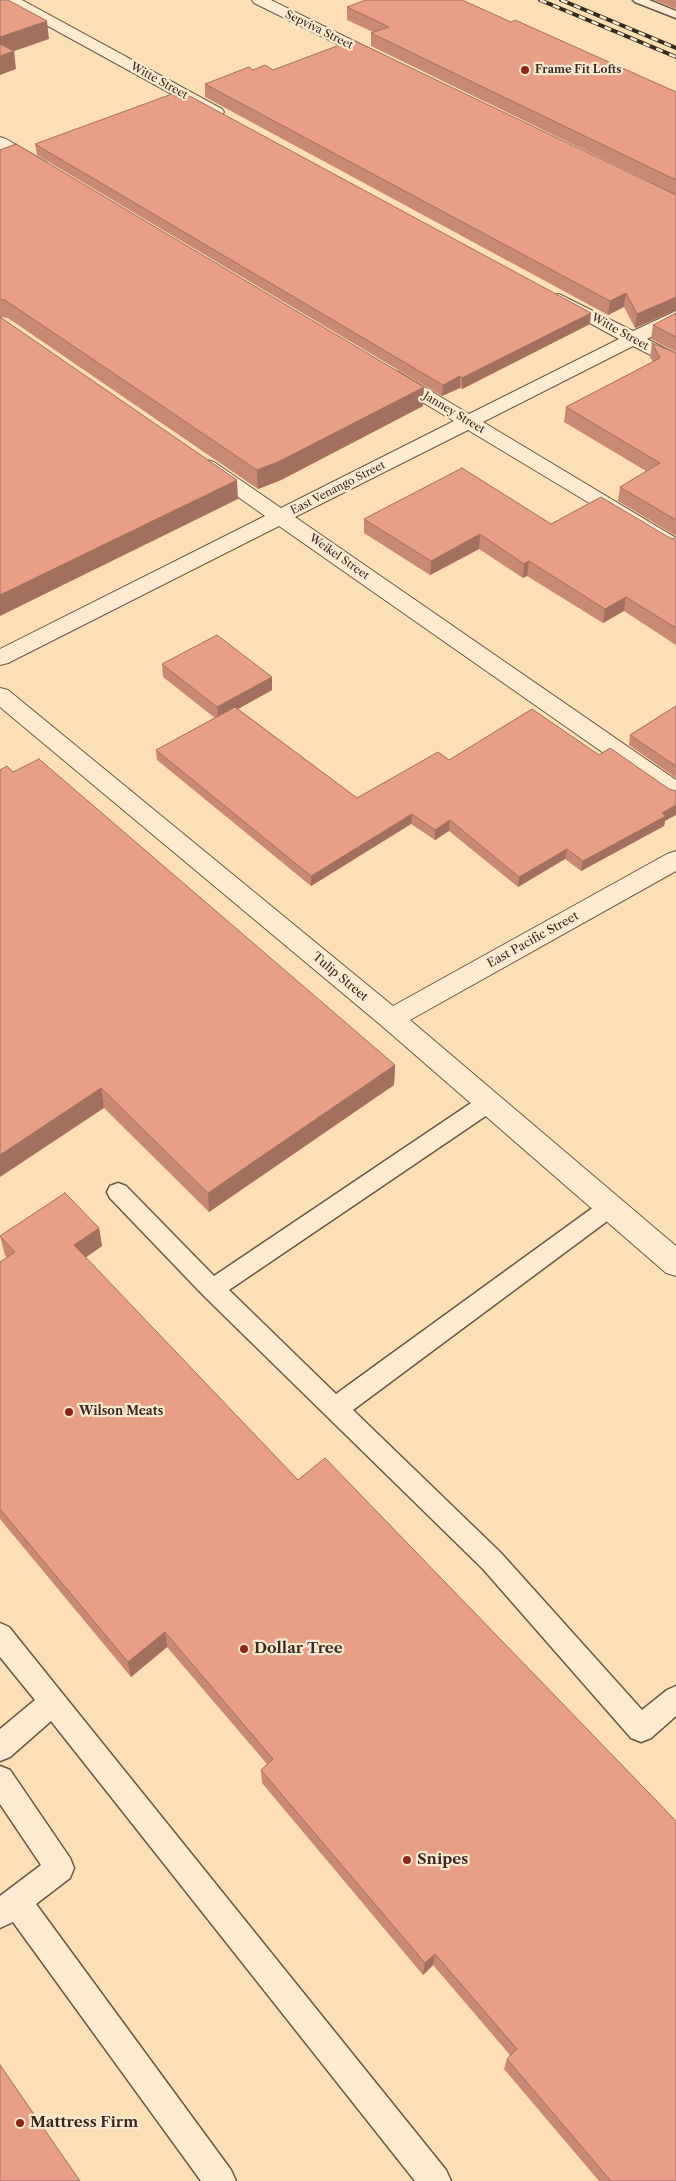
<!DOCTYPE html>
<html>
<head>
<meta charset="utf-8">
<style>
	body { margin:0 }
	canvas { display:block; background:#fcdfb7 }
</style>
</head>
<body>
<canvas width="676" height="2181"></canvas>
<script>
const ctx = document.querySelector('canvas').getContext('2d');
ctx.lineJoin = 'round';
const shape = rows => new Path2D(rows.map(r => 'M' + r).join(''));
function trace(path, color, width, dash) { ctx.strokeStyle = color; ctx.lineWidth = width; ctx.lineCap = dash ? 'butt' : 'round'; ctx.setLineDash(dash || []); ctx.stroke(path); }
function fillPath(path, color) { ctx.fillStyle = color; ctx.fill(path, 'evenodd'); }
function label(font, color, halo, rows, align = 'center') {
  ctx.font = font + ' "Libre Caslon Text",serif'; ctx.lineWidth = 4.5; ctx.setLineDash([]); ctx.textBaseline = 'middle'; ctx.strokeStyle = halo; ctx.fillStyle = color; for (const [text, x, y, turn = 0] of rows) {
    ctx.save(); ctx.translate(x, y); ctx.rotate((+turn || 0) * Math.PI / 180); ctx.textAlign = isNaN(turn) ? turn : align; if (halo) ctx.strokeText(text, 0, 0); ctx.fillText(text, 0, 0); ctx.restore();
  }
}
const lane = shape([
	[633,0,649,0,676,11,676,18,635,2,633,0],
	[488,1095,496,1097,499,1103,496,1109,229,1290,336,1394,602,1201,610,1198,618,1201,621,1207,618,1213,353,1410,501,1553,642,1710,667,1690,676,1686,676,1716,651,1738,641,1742,631,1738,483,1569,204,1296,110,1198,107,1192,110,1186,118,1183,126,1186,214,1276,480,1097,488,1095],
	[0,1623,9,1627,62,1693,446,2170,451,2181,415,2181,51,1721,10,1757,0,1761,0,1729,35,1700,0,1657,0,1623],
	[0,1766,10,1770,70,1858,74,1868,70,1878,36,1904,231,2170,236,2181,201,2181,13,1922,0,1928,0,1896,41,1865,0,1804,0,1766]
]);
const street = shape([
	[4,0,22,0,222,109,224,112,222,115,210,115,6,3,4,0],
	[252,0,271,0,384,56,387,59,384,62,379,64,374,62,254,3,252,0],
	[0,137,6,139,46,162,48,166,46,170,34,170,0,149,0,137],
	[559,294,633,331,676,311,676,324,647,339,676,354,676,368,633,346,483,422,676,538,676,553,669,551,468,430,295,517,676,780,676,800,668,798,279,526,8,663,0,665,0,649,265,516,200,470,197,466,200,462,207,460,214,462,281,508,454,421,385,380,382,376,385,372,392,370,399,372,469,414,619,339,553,303,550,299,553,295,559,294],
	[0,688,8,690,393,1006,667,854,676,851,676,871,410,1020,676,1246,676,1276,666,1273,382,1026,0,707,0,688]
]);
const rail = shape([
	[540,0,676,57],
	[561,0,676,48]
]);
const wall = shape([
	[654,0,676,0,676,9],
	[347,7,511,22,676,92,676,310,635,328,624,307,608,315,205,97,205,84,253,70,273,70,652,183,371,46,371,33,373,32,347,20],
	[35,144,590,324,462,389,460,388,442,396,37,155],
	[0,150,423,406,281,480,258,489,8,318,0,317],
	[676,313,676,352,651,339,653,325],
	[652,343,676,353,676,536,618,501,620,487,646,471,564,422,566,407,653,362,650,357],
	[364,519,551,524,676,539,676,645,624,611,603,623,527,576,523,578,479,549,430,575,364,533],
	[162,664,272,690,238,709,357,798,449,760,665,821,664,826,581,871,565,859,518,887,449,831,435,840,411,824,311,886,157,760,156,750,215,718,163,677],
	[676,706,676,778,629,745,630,735],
	[13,772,395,1065,394,1085,209,1212,104,1108],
	[99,1228,102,1246,86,1257,676,2181,599,2181,504,2069,507,2059,510,2055,433,1965,423,1975,262,1783,261,1770,267,1764,167,1647,131,1677,0,1519,0,1262,7,1258,5,1255,0,1236]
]);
const shadedWall = shape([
	[47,21,49,39,0,56,0,37],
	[14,51,16,69,0,75,0,56],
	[626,293,624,307,608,315,610,301],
	[676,297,676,310,635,328,637,314],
	[591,313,590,324,462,389,462,378],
	[460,376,460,388,442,396,443,385],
	[424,387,423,406,281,480,258,489,257,470],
	[237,480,238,499,0,616,0,595],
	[480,534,479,549,430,575,431,561],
	[529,561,527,576,523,578,524,564],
	[626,597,624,611,603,623,605,609],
	[272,677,272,690,218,720,217,707],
	[676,805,676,815,665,821,664,826,581,871,583,861,662,813],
	[412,814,411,824,311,886,311,876],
	[450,820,449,831,435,840,435,830],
	[567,849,565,859,518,887,519,877],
	[395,1065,394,1085,209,1212,208,1193],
	[101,1088,104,1108,0,1177,0,1155],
	[99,1228,102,1246,78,1263,74,1245],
	[165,1632,167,1647,131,1677,128,1662],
	[435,1954,433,1965,423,1975,425,1963]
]);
const building = shape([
	[0,0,8,0,47,21,0,37,0,0],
	[366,0,462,0,511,22,515,20,676,92,676,180,371,33,389,27,347,7,366,0],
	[353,40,676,195,676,297,637,314,626,293,610,301,205,84,249,67,253,70,265,65,273,70,353,40],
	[0,44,14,51,0,56,0,44],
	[172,94,177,97,186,94,591,313,462,378,460,376,443,385,35,144,172,94],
	[16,144,424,387,280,461,257,470,5,300,0,299,0,150,16,144],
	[676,313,676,337,653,325,676,313],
	[0,317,237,480,0,595,0,317],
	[652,343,676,353,676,520,620,487,660,463,566,407,660,358,652,343],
	[462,468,551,524,601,497,670,538,676,539,676,628,626,597,605,609,529,561,524,564,480,534,431,561,364,519,462,468],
	[217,635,272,677,217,707,162,664,217,635],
	[676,706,676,766,630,735,676,706],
	[235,707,357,798,438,752,449,760,532,709,599,755,610,748,669,789,676,791,676,805,662,813,666,816,583,861,567,849,519,877,450,820,435,830,412,814,311,876,156,750,235,707],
	[39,759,395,1065,208,1193,101,1088,0,1155,0,770,7,766,13,772,39,759],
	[65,1193,99,1228,74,1245,298,1480,325,1458,676,1821,676,2181,611,2181,507,2059,517,2049,435,1954,425,1963,261,1770,273,1759,165,1632,128,1662,0,1509,0,1262,15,1252,0,1236,65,1193],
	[0,2065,80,2181,0,2181,0,2065]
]);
const markers = [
	[525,70,5,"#8f2418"],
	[69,1412,5,"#8f2418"],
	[244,1649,5,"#8f2418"],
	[407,1860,5,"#8f2418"],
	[20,2123,5,"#8f2418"]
];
const farStreetnames = [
	["Sepviva Street",319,30,26],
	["Witte Street",159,81,29],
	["Witte Street",620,332,29],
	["Janney Street",454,413,31],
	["East Venango Street",338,488,-27],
	["Weikel Street",339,557,35]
];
const farPoinames = [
	["Frame Fit Lofts",535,70]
];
const streetNames = [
	["East Pacific Street",533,940,-29],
	["Tulip Street",340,977,40]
];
const poiNames = [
	["Wilson Meats",79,1412]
];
const nearPoinames = [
	["Dollar Tree",254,1649],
	["Snipes",417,1860],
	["Mattress Firm",30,2123]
];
trace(lane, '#685746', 3);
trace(street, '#685746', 2);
fillPath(lane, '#fdead0');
fillPath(street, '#fdead0');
trace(rail, '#372a20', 4);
trace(rail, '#fdead0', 2.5, [7]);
fillPath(wall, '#c88874');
fillPath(shadedWall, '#a36f5e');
fillPath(building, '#e99e87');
trace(building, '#a36f5e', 1);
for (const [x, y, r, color] of markers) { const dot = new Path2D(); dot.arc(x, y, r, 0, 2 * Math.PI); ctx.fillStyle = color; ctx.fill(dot); trace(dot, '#fdead0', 2); }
label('11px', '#372a20', '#fdead0', farStreetnames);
label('bold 11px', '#372a20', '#fdead0', farPoinames, 'left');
label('12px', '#372a20', '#fdead0', streetNames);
label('bold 12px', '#372a20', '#fdead0', poiNames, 'left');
label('bold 15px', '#372a20', '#fdead0', nearPoinames, 'left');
</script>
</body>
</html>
